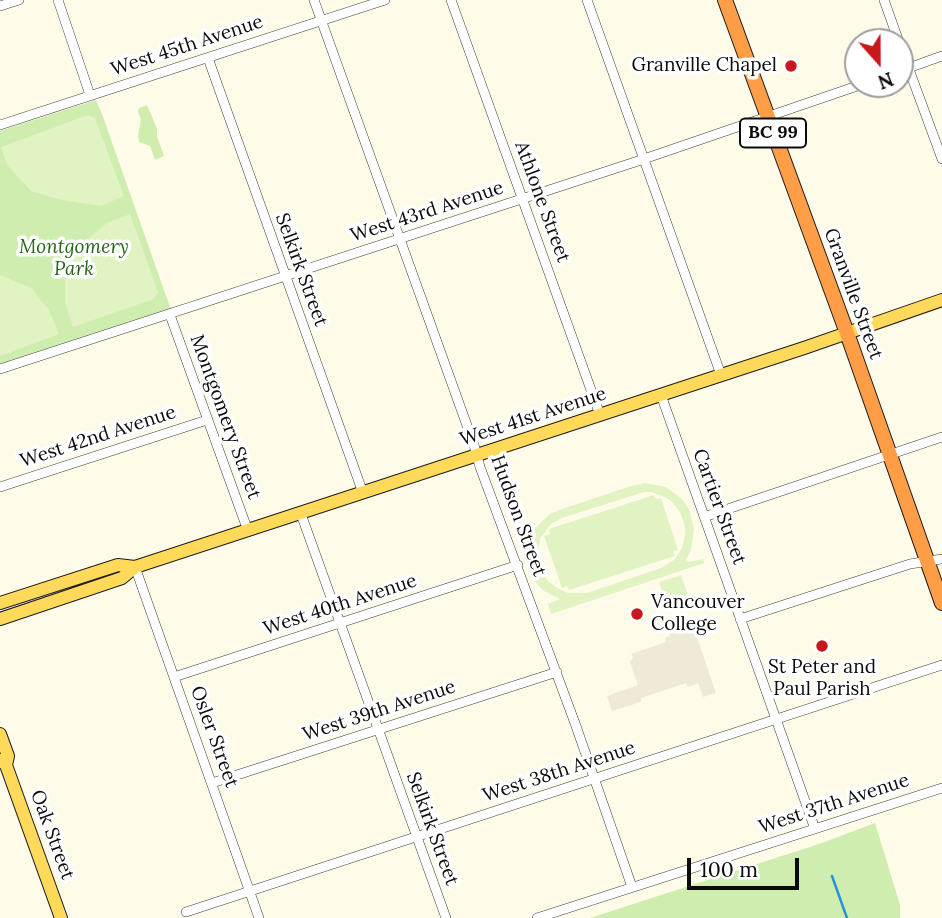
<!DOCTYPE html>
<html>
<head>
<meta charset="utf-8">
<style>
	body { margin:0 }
	#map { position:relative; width:942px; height:918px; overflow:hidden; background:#fffbe9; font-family:Lora,serif }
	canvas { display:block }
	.north { position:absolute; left:844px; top:28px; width:70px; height:70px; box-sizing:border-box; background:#fff; border:2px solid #9d9d9d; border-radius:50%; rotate:159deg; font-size:19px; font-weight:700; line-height:28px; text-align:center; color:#0b0b0b }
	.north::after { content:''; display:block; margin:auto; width:24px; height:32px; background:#c6181d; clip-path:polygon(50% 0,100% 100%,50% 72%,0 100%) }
	.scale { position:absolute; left:687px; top:858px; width:112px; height:32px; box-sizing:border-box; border:4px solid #0b0b0b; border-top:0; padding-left:9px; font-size:21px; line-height:24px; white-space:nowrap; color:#0b0b0b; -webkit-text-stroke:5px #fff; paint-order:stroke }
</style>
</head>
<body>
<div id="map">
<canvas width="942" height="918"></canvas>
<div class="north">N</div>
<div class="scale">100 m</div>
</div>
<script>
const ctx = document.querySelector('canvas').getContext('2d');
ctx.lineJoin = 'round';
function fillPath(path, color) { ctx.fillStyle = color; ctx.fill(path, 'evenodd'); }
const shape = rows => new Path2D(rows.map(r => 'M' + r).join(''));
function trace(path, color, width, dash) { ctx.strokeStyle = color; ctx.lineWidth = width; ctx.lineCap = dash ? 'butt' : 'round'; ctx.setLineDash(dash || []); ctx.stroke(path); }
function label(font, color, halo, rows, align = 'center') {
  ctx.font = font + ' Lora,serif'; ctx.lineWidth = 7; ctx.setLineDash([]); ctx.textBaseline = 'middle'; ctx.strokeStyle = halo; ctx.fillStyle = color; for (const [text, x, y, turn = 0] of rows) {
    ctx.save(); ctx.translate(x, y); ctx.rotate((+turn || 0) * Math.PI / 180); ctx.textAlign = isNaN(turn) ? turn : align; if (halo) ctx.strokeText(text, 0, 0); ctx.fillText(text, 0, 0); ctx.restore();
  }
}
const green = shape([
	[96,100,102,114,171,310,0,365,0,131],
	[147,105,157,129,157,136,164,156,155,160,150,146,139,142,138,135,141,120,138,111,139,108],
	[875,823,900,905,900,918,590,918,822,843]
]);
const pitch = shape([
	[88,115,95,118,124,196,101,206,62,200,31,191,7,165,1,147],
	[130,214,158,292,154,299,73,327,65,302,65,274,82,244,107,223],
	[0,275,31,288,49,310,59,334,0,356],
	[645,483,666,487,683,500,689,509,694,529,691,550,686,560,689,562,703,559,704,563,551,614,548,604,560,599,544,591,537,584,528,566,527,546,535,528,550,514,559,510,634,485],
	[644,492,651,492,665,497,671,501,680,512,685,526,685,534,682,548,674,560,661,568,587,593,568,593,557,588,547,580,539,564,538,551,540,539,551,524,562,518],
	[654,495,656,499,661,498,678,550,673,551,675,556,569,590,567,586,562,588,544,536,550,534,549,529],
	[681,575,689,598,667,606,659,582]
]);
const plaza = shape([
	[691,620,716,693,703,697,698,683,688,687,686,683,641,698,641,702,612,711,607,696,638,685,630,662,633,657,631,654,666,642,665,638,670,636,667,628]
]);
const stream = shape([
	[832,876,847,918]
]);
const minor = shape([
	[58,0,90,95],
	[314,0,474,445,480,467,576,726,632,887],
	[451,0,600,415],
	[587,0,721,375],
	[884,0,899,42],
	[0,6,19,0],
	[900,45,942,159],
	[208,58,363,493],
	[900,71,942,56],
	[0,125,385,0],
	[170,315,248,531],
	[0,369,635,162,863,84],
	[661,395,815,829],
	[0,487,207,420],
	[301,514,446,918],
	[704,517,942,437],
	[135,567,259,918],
	[740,619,910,564,942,559],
	[174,677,518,565],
	[212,783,557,672],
	[186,912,942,665],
	[537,918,942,788]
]);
const major = shape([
	[0,603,118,565,135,567],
	[0,619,122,578,135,567,804,348,942,300],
	[0,734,8,756,6,765],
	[0,760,6,765,61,918]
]);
const highway = shape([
	[725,0,847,333,942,603]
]);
const markers = [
	[791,66,7,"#c6181d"],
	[637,614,7,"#c6181d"],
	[822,646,7,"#c6181d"]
];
const shields = [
	[773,133,66]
];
const shieldNames = [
	["BC 99",773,133]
];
const streetNames = [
	["West 45th Avenue",187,46,-18],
	["Athlone Street",542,202,70],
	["West 43rd Avenue",427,212,-18],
	["Selkirk Street",301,270,70],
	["Granville Street",853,294,70],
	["Montgomery Street",225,417,70],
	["West 41st Avenue",533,417,-18],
	["West 42nd Avenue",98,437,-18],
	["Cartier Street",719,507,70],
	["Hudson Street",518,516,70],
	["West 40th Avenue",340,605,-18],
	["West 39th Avenue",379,711,-18],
	["Osler Street",214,737,70],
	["West 38th Avenue",559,772,-18],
	["West 37th Avenue",834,804,-18],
	["Selkirk Street",432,829,70],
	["Oak Street",52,835,70]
];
const poiNames = [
	["Granville Chapel",777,66],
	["Vancouver",651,603,"left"],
	["College",651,625,"left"],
	["St Peter and",822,668,"center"],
	["Paul Parish",822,690,"center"]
];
const parkNames = [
	["Montgomery",74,248],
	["Park",74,270]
];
fillPath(green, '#ceedaf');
fillPath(pitch, '#e1f3c2');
fillPath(plaza, '#efe9d8');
trace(stream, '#2990d9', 2.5);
trace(minor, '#3e3e3e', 10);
trace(major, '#1c1c1c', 14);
trace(highway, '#1c1c1c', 16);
trace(minor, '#fff', 9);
trace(major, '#ffd959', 12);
trace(highway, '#ff9e47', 14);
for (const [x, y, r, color] of markers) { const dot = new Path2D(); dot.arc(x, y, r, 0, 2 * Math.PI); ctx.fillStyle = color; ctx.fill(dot); trace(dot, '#fff', 2.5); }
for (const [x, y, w] of shields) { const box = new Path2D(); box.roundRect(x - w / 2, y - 14.5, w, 29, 5); ctx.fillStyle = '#fff'; ctx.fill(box); trace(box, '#0b0b0b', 2); }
label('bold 18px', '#0b0b0b', null, shieldNames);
label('19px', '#0b0b0b', '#fff', streetNames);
label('19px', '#0b0b0b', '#fff', poiNames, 'right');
label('italic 19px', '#266717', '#fff', parkNames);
</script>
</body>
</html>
